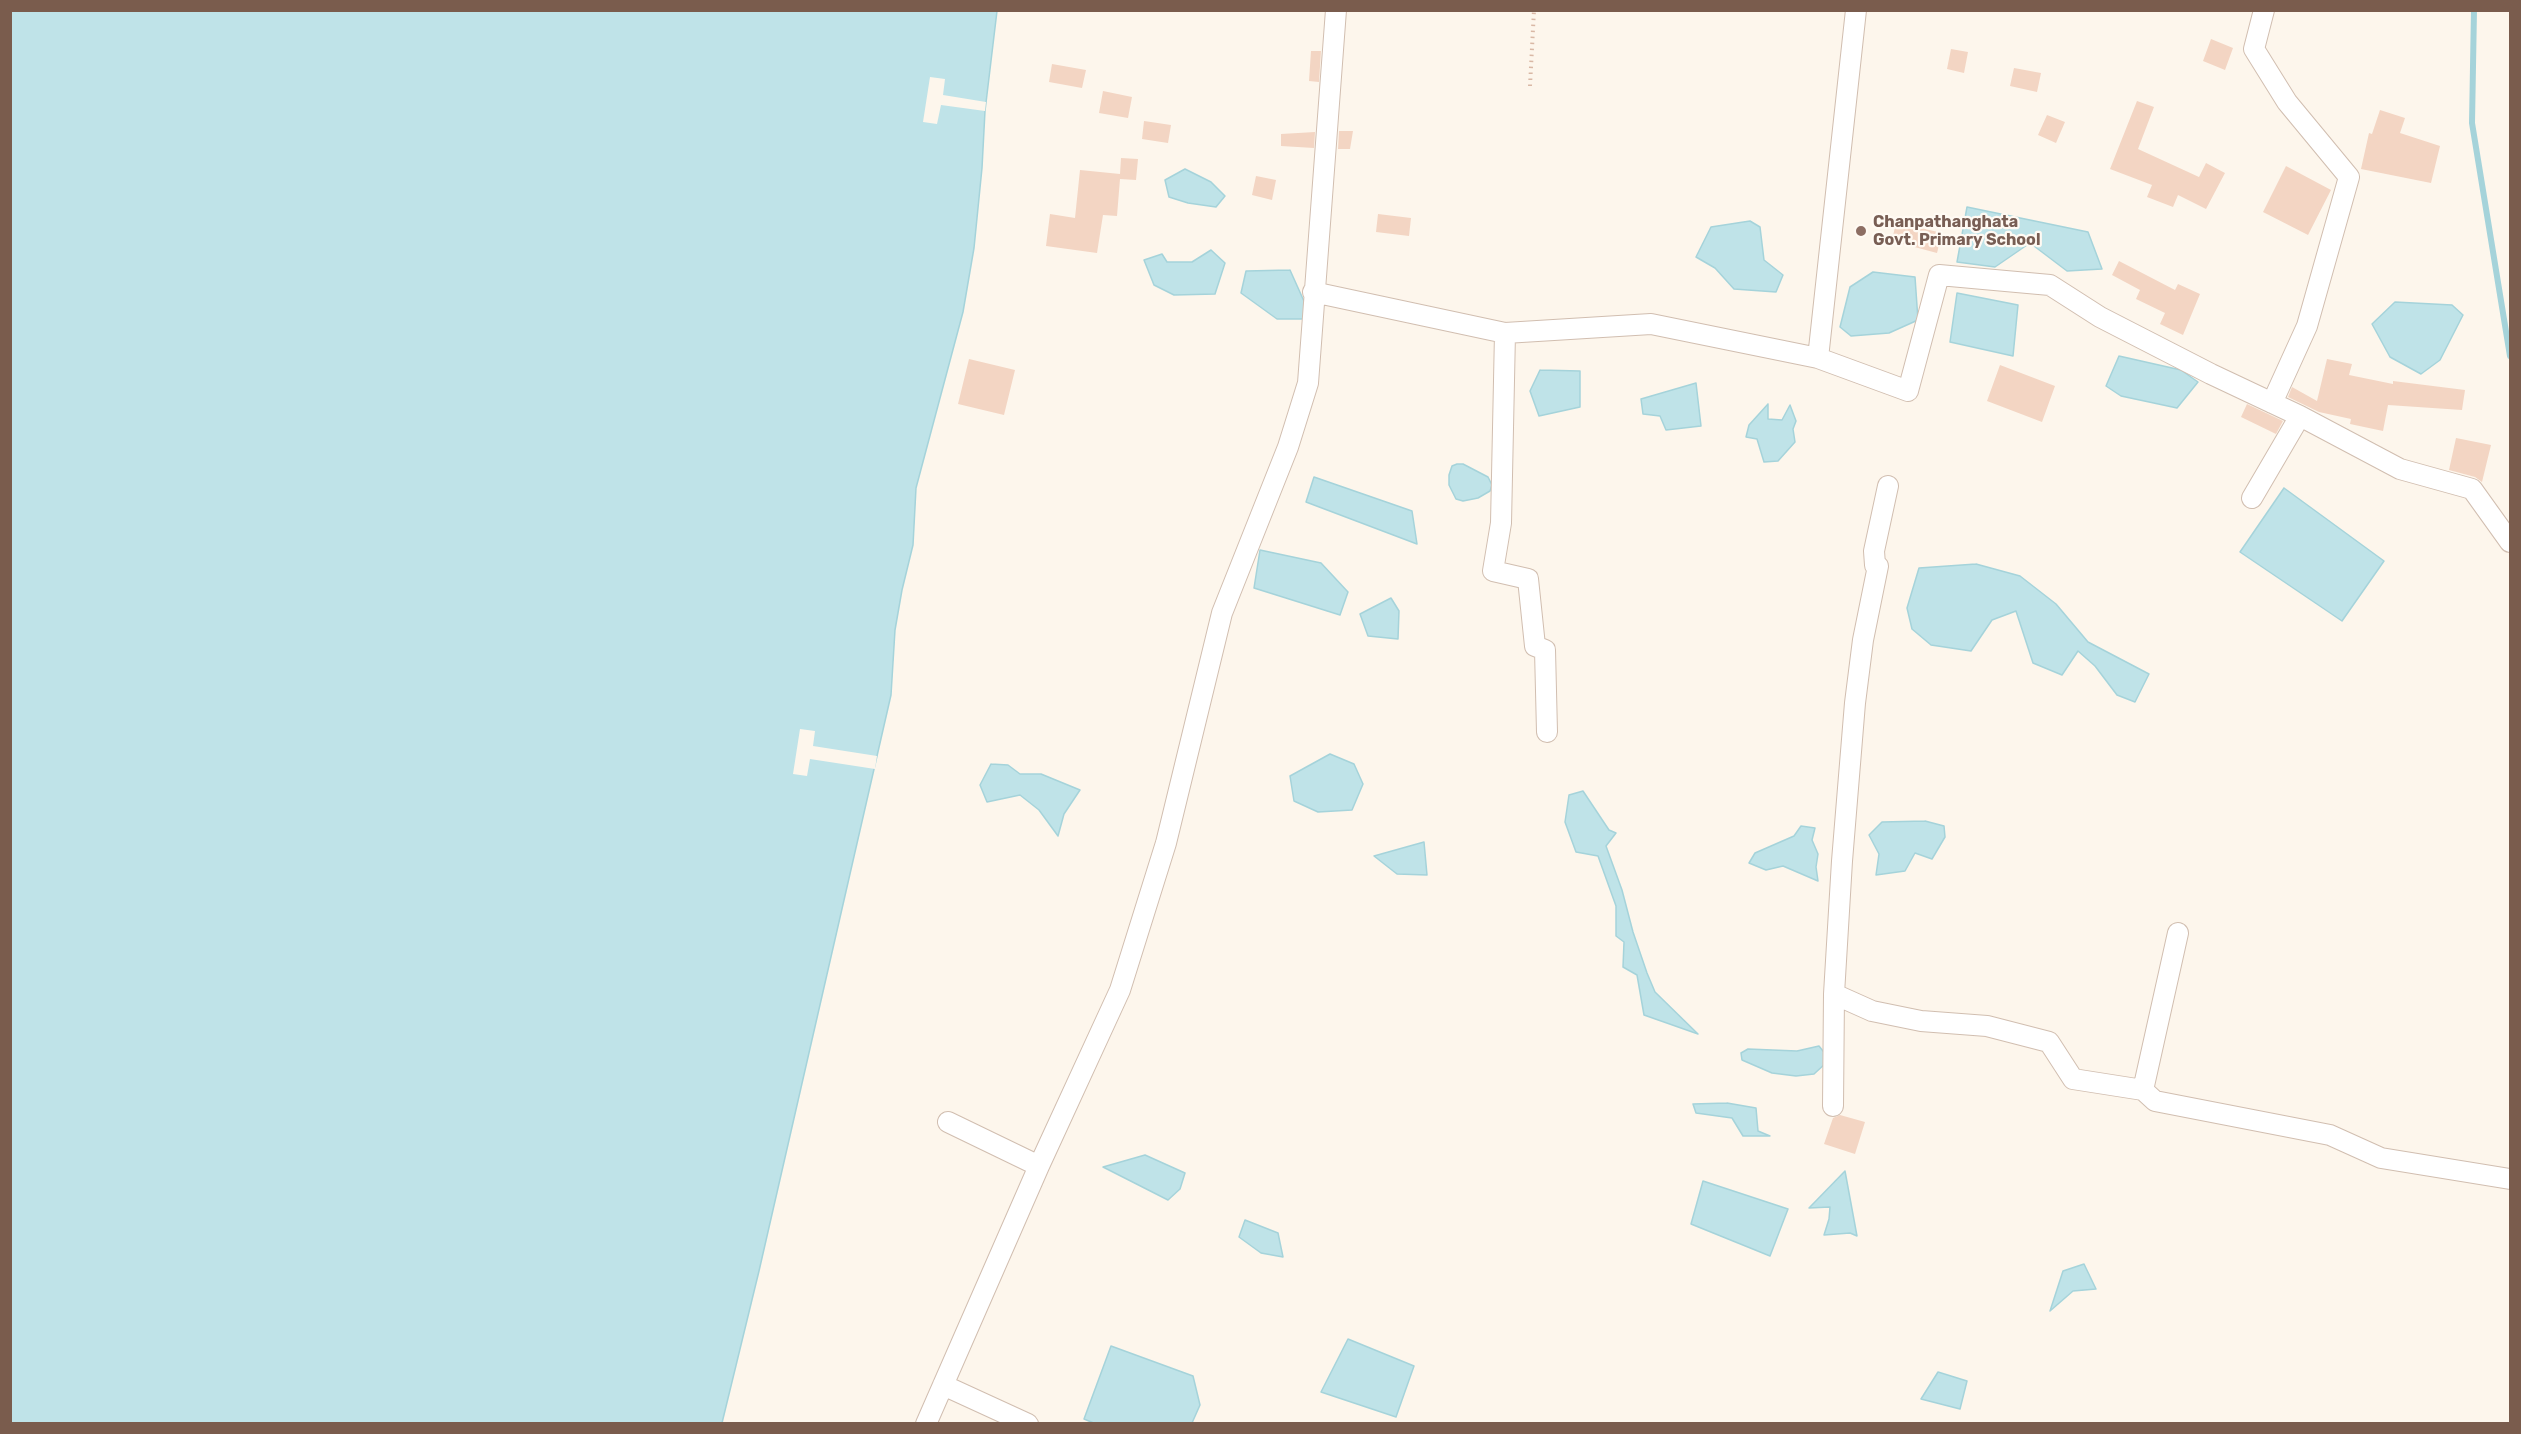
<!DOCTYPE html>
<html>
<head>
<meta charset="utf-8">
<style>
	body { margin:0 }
	#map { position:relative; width:2521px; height:1434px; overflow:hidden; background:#fdf6ec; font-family:Rubik,sans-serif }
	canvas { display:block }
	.frame { position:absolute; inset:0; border:12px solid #7a5c4d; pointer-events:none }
</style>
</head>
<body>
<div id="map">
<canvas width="2521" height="1434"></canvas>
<div class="frame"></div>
</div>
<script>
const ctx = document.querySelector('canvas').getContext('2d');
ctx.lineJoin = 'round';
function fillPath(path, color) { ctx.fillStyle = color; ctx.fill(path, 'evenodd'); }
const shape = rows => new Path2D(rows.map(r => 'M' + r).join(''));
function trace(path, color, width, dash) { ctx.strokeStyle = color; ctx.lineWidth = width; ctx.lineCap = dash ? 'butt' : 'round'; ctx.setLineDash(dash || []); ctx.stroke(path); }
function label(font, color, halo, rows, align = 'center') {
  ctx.font = font + ' Rubik,sans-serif'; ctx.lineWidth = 4.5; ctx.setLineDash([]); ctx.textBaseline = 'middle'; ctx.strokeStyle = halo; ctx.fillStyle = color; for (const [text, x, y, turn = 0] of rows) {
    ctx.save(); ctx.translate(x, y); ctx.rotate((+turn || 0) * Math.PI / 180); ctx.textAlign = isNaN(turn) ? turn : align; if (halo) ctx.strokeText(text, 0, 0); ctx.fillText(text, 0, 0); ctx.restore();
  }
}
const water = shape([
	[10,11,997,11,985,111,982,168,974,248,963,312,916,488,913,545,902,590,895,630,891,695,759,1271,722,1423,11,1423,10,11],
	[1185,169,1211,182,1225,196,1216,207,1188,203,1169,197,1165,180,1185,169],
	[1967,207,2088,232,2102,269,2067,271,2030,243,1995,267,1957,262,1967,207],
	[1750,221,1760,227,1764,260,1783,275,1776,292,1734,289,1715,268,1696,257,1711,227,1750,221],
	[1211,250,1225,263,1215,294,1174,295,1154,285,1144,260,1162,254,1167,262,1192,262,1211,250],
	[1290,270,1312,319,1277,319,1241,293,1246,271,1290,270],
	[1873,272,1915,277,1918,320,1889,333,1851,336,1840,327,1850,287,1873,272],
	[1957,293,2018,305,2013,356,1950,342,1957,293],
	[2395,302,2452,305,2463,315,2440,360,2421,374,2390,357,2372,324,2395,302],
	[2119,356,2181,370,2198,382,2177,408,2121,396,2106,386,2119,356],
	[1540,370,1580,371,1580,407,1539,416,1530,391,1540,370],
	[1696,383,1701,426,1666,430,1660,416,1643,414,1641,399,1696,383],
	[1768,404,1768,419,1782,420,1790,405,1796,421,1793,429,1795,442,1778,461,1764,462,1757,439,1746,437,1749,425,1768,404],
	[1457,464,1463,464,1488,477,1492,485,1490,491,1478,498,1463,501,1456,499,1449,485,1449,475,1452,466,1457,464],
	[1314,477,1412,511,1417,544,1306,502,1314,477],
	[2284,488,2384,561,2342,621,2240,552,2284,488],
	[1260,550,1321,563,1348,592,1340,615,1254,588,1260,550],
	[1976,564,2020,576,2056,604,2088,642,2149,674,2135,702,2117,695,2095,666,2078,651,2062,675,2033,663,2016,611,1992,620,1971,651,1931,645,1912,629,1907,608,1919,568,1976,564],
	[1391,598,1399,611,1398,639,1368,636,1360,614,1391,598],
	[1330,754,1354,764,1363,784,1352,810,1318,812,1294,801,1290,776,1330,754],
	[991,764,1008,765,1020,774,1041,774,1080,790,1064,814,1058,836,1039,810,1020,795,987,802,980,785,991,764],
	[1583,791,1609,830,1616,833,1606,846,1622,890,1633,932,1647,973,1655,992,1698,1034,1644,1015,1637,975,1623,967,1624,942,1616,936,1616,906,1598,856,1576,852,1565,822,1569,795,1583,791],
	[1925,821,1944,826,1945,837,1932,859,1915,853,1905,871,1876,875,1879,854,1869,835,1882,822,1925,821],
	[1801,826,1815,828,1812,840,1818,854,1816,867,1818,881,1783,866,1766,870,1749,863,1755,853,1794,836,1801,826],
	[1424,842,1427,875,1397,874,1374,856,1424,842],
	[1819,1046,1827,1056,1826,1063,1814,1074,1796,1076,1772,1073,1742,1060,1741,1053,1748,1049,1797,1051,1819,1046],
	[1727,1103,1756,1108,1758,1131,1770,1136,1743,1136,1732,1118,1696,1113,1693,1104,1727,1103],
	[1145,1155,1185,1173,1180,1189,1168,1200,1103,1167,1145,1155],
	[1845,1171,1857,1236,1850,1233,1824,1235,1829,1219,1830,1207,1809,1208,1845,1171],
	[1703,1181,1788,1209,1770,1256,1691,1224,1703,1181],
	[1245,1220,1278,1233,1283,1257,1261,1253,1239,1237,1245,1220],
	[2084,1264,2096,1289,2073,1291,2050,1311,2063,1271,2084,1264],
	[1348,1339,1414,1366,1396,1417,1321,1392,1348,1339],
	[1111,1346,1193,1376,1200,1405,1192,1423,1096,1424,1084,1419,1111,1346],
	[1938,1372,1967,1381,1960,1409,1921,1399,1938,1372]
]);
const pier = shape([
	[930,77,945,79,943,95,986,102,985,111,941,105,937,124,923,122],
	[800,729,815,731,813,746,877,756,875,769,810,759,807,776,793,774]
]);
const stream = shape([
	[2474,10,2472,123,2510,356]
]);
const building = shape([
	[2211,39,2233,48,2225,70,2203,61],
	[1951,49,1968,52,1964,73,1947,69],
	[1311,51,1321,51,1319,82,1309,81],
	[1052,64,1086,70,1082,88,1049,82],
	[2014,68,2041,73,2037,92,2010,86],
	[1103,91,1132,97,1128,118,1099,113],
	[2137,101,2154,107,2138,149,2199,177,2206,163,2225,173,2206,209,2178,195,2173,207,2147,197,2152,185,2110,169],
	[2380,110,2405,118,2400,133,2440,146,2431,183,2361,169,2369,133,2372,134],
	[2047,115,2065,122,2056,143,2038,135],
	[1144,121,1171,125,1168,143,1142,139],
	[1339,131,1353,131,1350,149,1338,149],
	[1315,132,1314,148,1281,146,1281,134],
	[1121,158,1138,159,1136,180,1120,179,1117,216,1103,215,1097,253,1046,246,1050,214,1075,218,1080,170,1120,174],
	[2286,166,2331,190,2308,235,2263,212],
	[1256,176,1276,180,1272,200,1252,195],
	[1378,214,1411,218,1409,236,1376,232],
	[1896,222,1942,233,1937,253,1892,241],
	[2119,261,2175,290,2178,284,2200,294,2183,335,2160,324,2165,313,2136,299,2140,290,2112,275],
	[969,359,1015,370,1004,415,958,404],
	[2327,359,2352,364,2349,375,2393,384,2393,381,2465,390,2462,410,2388,405,2383,431,2350,424,2351,419,2319,412,2288,397,2292,387,2317,401],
	[2000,365,2055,386,2042,422,1987,401],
	[2247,404,2283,421,2276,434,2241,417],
	[2456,438,2491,445,2482,482,2475,477,2449,470],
	[1840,1115,1865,1122,1855,1154,1824,1144,1833,1118]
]);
const path = shape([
	[1530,86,1534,10]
]);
const minor = shape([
	[2264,10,2254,49,2287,102,2349,177,2307,326,2272,403],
	[1313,292,1505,333,1651,324,1818,358,1908,391,1939,275,2050,285,2100,317,2211,374,2300,416],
	[1505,333,1501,523,1493,571,1528,579,1535,646,1545,650,1547,732],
	[1818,358,1856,10],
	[2252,498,2300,416,2400,469,2472,489,2510,542],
	[1834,994,1872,1011,1921,1021,1987,1026,2049,1042,2073,1079,2143,1090,2155,1101,2330,1135,2381,1158,2510,1179],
	[2143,1090,2178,933],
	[1833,1106,1834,994,1842,861,1855,703,1863,640,1878,566,1875,565,1874,551,1888,486],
	[948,1122,1039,1166],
	[943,1385,1028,1424],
	[926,1424,1039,1166,1120,990,1166,843,1222,613,1288,447,1308,383,1336,10]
]);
const markers = [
	[1861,231,6,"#8d6e63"]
];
const educationNames = [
	["Chanpathanghata",1873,222],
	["Govt. Primary School",1873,240]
];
fillPath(water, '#bfe3e8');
trace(water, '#a5d3da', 1.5);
fillPath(pier, '#fdf6ec');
trace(stream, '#a5d3da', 6);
fillPath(building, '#f3d5c3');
trace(minor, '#d1beb0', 22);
trace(path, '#d9b8a5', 4, [1.5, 4.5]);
trace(minor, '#fff', 20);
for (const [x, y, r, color] of markers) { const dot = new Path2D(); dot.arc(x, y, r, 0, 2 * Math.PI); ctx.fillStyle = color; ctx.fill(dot); trace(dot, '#fffaf3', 2); }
label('bold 16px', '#785e54', '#fffaf3', educationNames, 'left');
</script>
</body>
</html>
